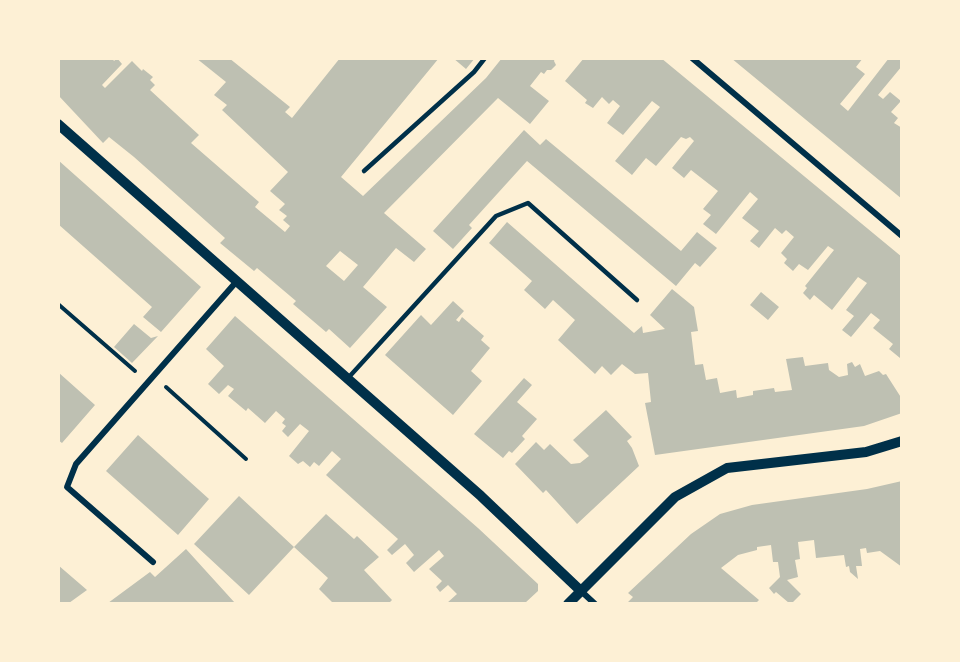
<!DOCTYPE html>
<html>
<head>
<meta charset="utf-8">
<style>
	body { margin:0 }
	#map { position:relative; width:960px; height:662px; overflow:hidden; background:#fdf0d5; font-family:Roboto,sans-serif }
	canvas { display:block }
	.frame { position:absolute; inset:0; border:60px solid #fdf0d5; pointer-events:none }
</style>
</head>
<body>
<div id="map">
<canvas width="960" height="662"></canvas>
<div class="frame"></div>
</div>
<script>
const ctx = document.querySelector('canvas').getContext('2d');
ctx.lineJoin = 'round';
function fillPath(path, color) { ctx.fillStyle = color; ctx.fill(path, 'evenodd'); }
const shape = rows => new Path2D(rows.map(r => 'M' + r).join(''));
function trace(path, color, width, dash) { ctx.strokeStyle = color; ctx.lineWidth = width; ctx.lineCap = dash ? 'butt' : 'round'; ctx.setLineDash(dash || []); ctx.stroke(path); }
const building = shape([
	[58,58,112,58,114,61,117,58,122,64,102,85,105,88,132,61,142,71,143,69,153,77,150,80,155,85,150,90,199,135,191,143,259,202,255,207,285,232,290,226,283,220,287,216,279,210,285,204,270,191,288,172,222,110,227,105,214,95,226,82,196,58,229,58,290,107,285,112,292,118,340,58,439,58,341,177,363,196,486,78,502,58,555,58,554,61,556,65,551,70,547,70,544,74,541,72,530,86,549,101,530,124,498,98,384,213,426,249,414,262,396,248,363,287,387,307,350,348,329,329,326,332,293,304,296,301,257,268,254,271,220,243,225,238,134,157,109,137,103,143,58,95],
	[340,251,358,265,344,281,326,266],
	[453,58,475,58,466,69],
	[584,58,661,58,902,257,902,357,900,358,889,349,893,344,873,328,880,320,871,313,851,337,842,330,854,316,846,310,867,283,858,277,832,310,814,295,810,300,803,293,807,288,805,286,834,250,828,246,808,270,799,264,793,271,784,263,787,259,781,253,794,237,786,230,782,234,775,228,759,248,750,241,759,231,742,218,758,199,750,192,716,234,703,224,711,215,703,209,718,191,691,170,684,178,672,168,694,141,690,137,686,139,681,137,656,166,646,158,632,175,615,161,660,107,652,101,623,135,607,123,620,106,613,100,609,104,602,97,593,108,585,103,587,100,565,81],
	[731,58,863,58,856,67,865,74,840,104,848,111,889,58,902,58,902,66,878,95,883,99,890,92,901,101,891,112,898,118,894,123,902,128,902,199],
	[524,130,540,145,546,139,681,251,697,232,717,248,700,267,695,263,676,286,527,161,469,225,472,228,453,249,433,231],
	[58,160,201,287,161,332,143,317,152,307,58,224],
	[507,222,634,333,642,326,643,333,665,329,650,315,672,289,694,307,698,331,691,332,695,365,703,364,706,380,717,378,720,393,736,390,737,398,753,395,753,391,774,388,775,392,792,390,786,359,803,357,805,366,828,363,829,370,839,377,848,375,847,364,852,362,855,367,860,364,865,376,879,371,883,375,886,374,902,399,902,413,864,426,655,455,645,403,651,402,648,373,635,374,622,364,611,375,602,366,595,374,558,340,575,320,553,300,545,309,524,290,532,281,489,243],
	[761,292,779,307,768,320,750,305],
	[453,301,464,311,456,320,459,322,462,317,484,336,481,340,490,348,471,371,482,381,453,415,385,355,421,315,431,325],
	[235,316,478,528,538,584,538,591,525,603,447,603,457,594,448,585,440,592,436,587,442,581,429,569,444,556,439,550,414,572,406,563,414,555,405,544,392,555,387,550,398,539,326,475,341,459,332,451,319,466,314,462,310,467,303,461,298,464,289,456,309,431,300,424,288,437,282,431,286,426,282,423,285,419,276,411,265,423,248,408,246,411,228,396,234,389,228,385,219,394,208,384,224,366,206,349],
	[134,324,151,338,158,336,132,363,114,347],
	[58,372,95,405,62,443,58,440],
	[524,378,532,385,517,402,537,419,522,436,525,439,512,453,509,451,503,458,474,434],
	[606,410,632,437,627,441,632,448,639,466,577,524,546,490,543,493,515,464,536,442,544,450,550,444,571,464,580,463,589,456,573,440],
	[138,435,209,499,178,535,106,471],
	[902,481,902,567,880,551,867,553,866,548,860,549,862,566,856,566,858,579,850,572,849,566,846,567,844,555,816,558,814,540,798,542,800,559,795,560,798,577,787,580,801,594,792,603,789,603,776,592,774,594,769,588,780,577,778,562,773,562,771,545,757,547,757,550,738,555,721,568,759,600,756,603,627,603,633,597,628,593,691,534,720,514,752,505,867,489],
	[239,496,294,547,249,595,194,544],
	[326,514,354,539,357,536,379,557,364,570,392,600,389,603,333,603,319,589,328,578,294,547],
	[186,549,235,603,108,603,150,572,155,577],
	[58,565,87,590,69,603,58,603]
]);
const path = shape([
	[58,304,135,371],
	[166,387,246,459]
]);
const service = shape([
	[364,171,474,72,485,58],
	[349,377,496,216,528,203,637,300]
]);
const minor = shape([
	[692,58,902,236],
	[153,562,67,487,76,464,237,281],
	[581,591,595,604]
]);
const tertiary = shape([
	[58,124,481,496,581,591],
	[568,604,675,497,727,468,866,452,902,441]
]);
fillPath(building, '#bec0b2');
trace(path, '#003049', 4);
trace(service, '#003049', 4.5);
trace(minor, '#003049', 6);
trace(tertiary, '#003049', 10);
</script>
</body>
</html>
